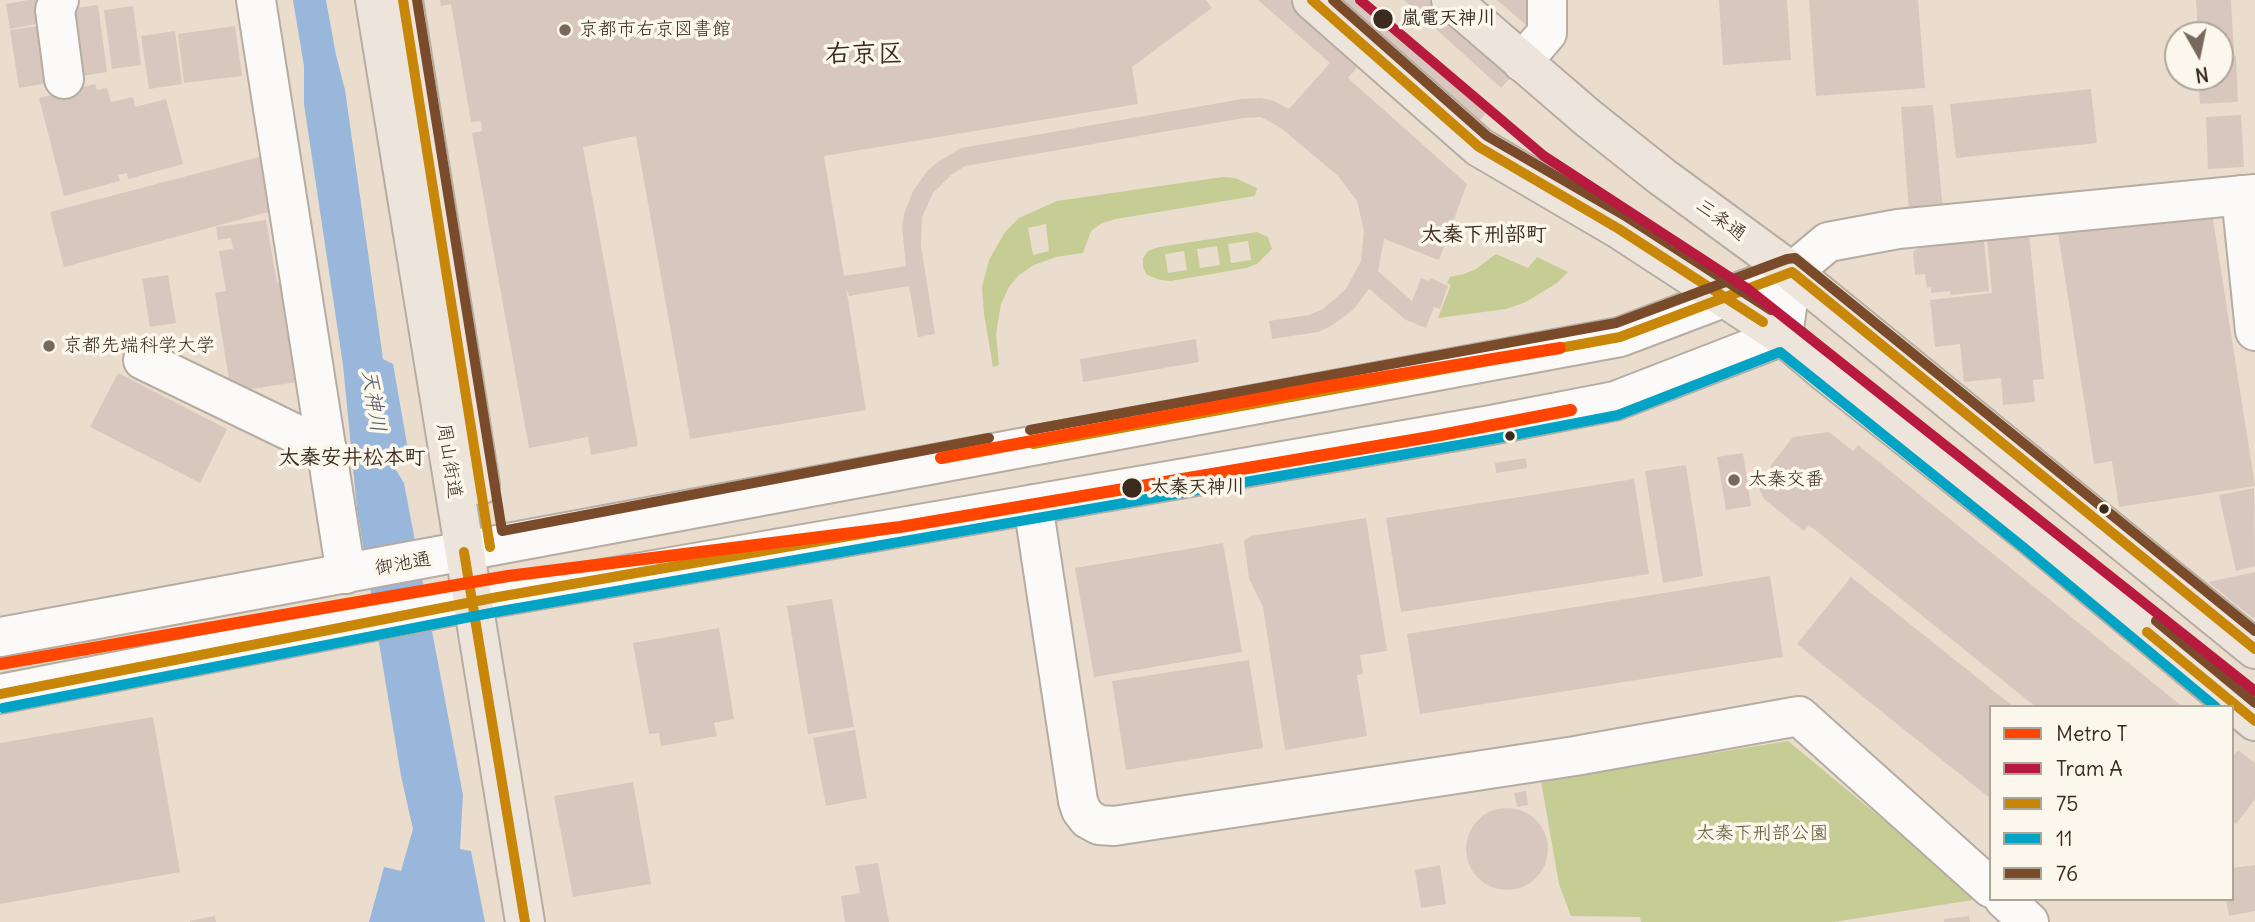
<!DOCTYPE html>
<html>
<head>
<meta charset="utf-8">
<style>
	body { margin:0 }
	#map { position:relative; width:2255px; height:922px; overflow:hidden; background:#eaddce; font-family:Delius,sans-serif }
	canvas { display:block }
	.legend { position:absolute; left:1989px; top:705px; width:245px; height:196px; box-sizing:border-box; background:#fbf7ec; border:2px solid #aea59a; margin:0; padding:9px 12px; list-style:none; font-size:21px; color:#3b2a1e }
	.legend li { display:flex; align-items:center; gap:14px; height:35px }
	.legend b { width:35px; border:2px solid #aea59a }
	.north { position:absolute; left:2164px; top:21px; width:70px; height:70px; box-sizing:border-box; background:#fbf7ec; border:2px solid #aea59a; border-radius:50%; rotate:171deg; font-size:19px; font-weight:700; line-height:28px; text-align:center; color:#3b2a1e }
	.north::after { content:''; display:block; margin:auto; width:24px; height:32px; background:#78695c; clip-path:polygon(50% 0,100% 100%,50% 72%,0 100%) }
</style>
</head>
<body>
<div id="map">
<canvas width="2255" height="922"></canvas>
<ul class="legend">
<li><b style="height:9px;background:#ff4500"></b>Metro T</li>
<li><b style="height:9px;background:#b8193f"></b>Tram A</li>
<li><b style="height:9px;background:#c88708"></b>75</li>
<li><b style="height:9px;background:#03a3c5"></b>11</li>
<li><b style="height:9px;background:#7a4b2a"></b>76</li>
</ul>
<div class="north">N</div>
</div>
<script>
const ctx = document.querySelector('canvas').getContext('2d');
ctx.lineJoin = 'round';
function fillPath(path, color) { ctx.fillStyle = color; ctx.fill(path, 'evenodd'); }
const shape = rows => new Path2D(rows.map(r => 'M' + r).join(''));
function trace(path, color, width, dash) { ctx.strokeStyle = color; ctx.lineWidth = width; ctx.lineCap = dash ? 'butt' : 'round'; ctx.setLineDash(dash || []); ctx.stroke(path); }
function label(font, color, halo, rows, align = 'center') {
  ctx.font = font + ' Delius,"Klee One",sans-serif'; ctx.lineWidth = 7; ctx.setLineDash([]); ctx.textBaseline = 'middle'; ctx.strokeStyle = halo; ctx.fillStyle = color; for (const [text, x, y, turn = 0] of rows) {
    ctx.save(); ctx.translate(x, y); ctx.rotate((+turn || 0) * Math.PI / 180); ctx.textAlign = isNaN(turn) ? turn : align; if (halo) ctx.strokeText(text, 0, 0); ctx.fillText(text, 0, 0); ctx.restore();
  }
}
const green = shape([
	[1223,177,1235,178,1257,188,1255,196,1116,219,1102,223,1091,231,1083,253,1056,257,1034,265,1019,275,1009,287,1001,304,996,334,999,365,993,367,984,314,982,287,989,260,1005,232,1019,218,1057,201],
	[1046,224,1049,251,1033,255,1028,228],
	[1257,232,1268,237,1272,249,1257,264,1246,268,1171,281,1160,280,1147,275,1143,267,1143,258,1148,251,1159,247],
	[1248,241,1251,260,1231,263,1228,244],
	[1217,246,1220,265,1200,268,1197,249],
	[1184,251,1187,270,1168,273,1165,254],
	[1496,254,1528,268,1537,257,1568,272,1557,283,1526,302,1506,309,1438,318,1451,285,1447,283,1450,277,1464,274,1476,269],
	[1788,741,1979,899,1834,922,1641,922,1640,917,1571,916,1559,884,1541,781]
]);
const water = shape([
	[293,0,326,0,336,55,345,90,383,359,393,364,409,455,393,465,404,483,463,795,460,849,471,851,485,922,369,922,384,867,401,871,413,829,401,776,357,509,343,365,304,104,304,66]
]);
const building = shape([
	[28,0,43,0,47,22,10,29,6,4],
	[440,0,1206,0,1212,8,1132,67,1138,104,824,156,844,276,906,266,902,227,904,214,913,191,928,170,938,162,961,148,1242,99,1261,98,1274,101,1289,109,1330,63,1258,0,1290,0,1361,63,1348,78,1467,184,1439,260,1384,239,1378,271,1412,301,1421,278,1429,281,1430,278,1448,286,1440,309,1434,307,1426,328,1406,320,1369,289,1353,310,1331,326,1318,332,1272,339,1269,321,1309,315,1323,309,1346,289,1361,261,1364,231,1357,201,1338,176,1281,128,1261,117,1244,118,965,166,951,175,933,193,922,217,921,246,935,334,918,337,909,286,849,296,846,287,866,410,690,439,636,136,583,147,638,446,591,455,588,437,529,448,472,133,482,131,481,121,471,122,451,4,441,6],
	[1328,0,1354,0,1486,113,1475,126],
	[1404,0,1429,0,1514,74,1501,88],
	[1497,0,1531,0,1531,22,1527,26],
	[1719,0,1787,0,1791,60,1723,65],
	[1809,0,1918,0,1925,88,1816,96],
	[2196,0,2231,0,2234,53,2220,53,2220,35,2198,35],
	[98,5,107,72,76,77,67,9],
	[133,6,141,65,112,69,104,10],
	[45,25,55,82,19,88,10,30],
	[235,26,242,76,184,83,178,34],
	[175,31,182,84,149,89,141,36],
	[2236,56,2238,102,2200,104,2198,77,2220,77,2220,57],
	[95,84,97,90,107,88,111,102,133,97,135,107,166,99,183,164,128,179,127,173,118,175,120,181,64,196,39,98],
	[2091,89,2097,143,1956,158,1950,104],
	[1933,105,1943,210,1909,213,1901,107],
	[2241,115,2244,167,2208,169,2206,117],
	[263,156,272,211,64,267,50,212],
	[2212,213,2255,486,2119,507,2112,461,2094,464,2058,233,2117,225,2117,228],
	[266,220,277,283,288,281,304,381,231,392,215,293,226,291,219,251,233,249,231,238,218,240,216,227],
	[2029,233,2044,379,2033,380,2035,402,2003,405,2001,378,1964,382,1960,344,1935,347,1930,300,1992,293,1987,237],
	[1984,241,1989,291,1950,295,1950,291,1931,293,1931,287,1927,288,1925,274,1915,275,1913,252,1923,245],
	[168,275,176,323,150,327,142,279],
	[1196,339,1199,362,1083,382,1080,359],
	[118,373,227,429,200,483,90,427],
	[1829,432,1853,451,1858,445,2183,707,2036,707,1809,525,1804,531,1764,499,1759,488,1771,472,1771,465,1793,437],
	[1743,453,1751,506,1726,510,1717,457],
	[1526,458,1527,468,1496,473,1495,463],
	[1686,465,1703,576,1663,583,1645,471],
	[1634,479,1649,574,1401,612,1386,518],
	[2254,488,2255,566,2236,571,2219,495],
	[1366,518,1387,651,1360,655,1363,674,1357,675,1367,736,1285,750,1263,607,1249,579,1244,541,1251,536],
	[1223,543,1242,652,1094,677,1075,568],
	[2255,572,2255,617,2253,618,2208,582],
	[1770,576,1783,657,1420,714,1407,634],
	[1851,577,2014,707,1991,707,1991,799,1797,644],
	[832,599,854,727,808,734,787,606],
	[719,628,734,719,714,723,717,736,661,746,659,733,649,734,633,643],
	[1249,660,1263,748,1126,770,1112,681],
	[153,717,180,872,0,904,0,743],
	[855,730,867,798,826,806,813,738],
	[2238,750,2255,763,2255,799,2236,824,2232,821,2232,758],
	[633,782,651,884,573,897,554,796],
	[1526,791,1528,805,1517,807,1514,793],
	'1466 849a41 41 0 1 1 82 0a41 41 0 1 1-82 0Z',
	[878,863,889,922,845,922,841,896,860,893,855,866],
	[1440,865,1446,904,1421,908,1415,870],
	[2255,865,2255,911,2229,916,2226,899,2232,899,2232,868],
	[215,916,216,922,190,922,190,921],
	[1969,916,1970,922,1944,922,1944,919]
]);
const minor = shape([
	[59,0,55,10,64,79],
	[256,0,346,574],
	[1522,62,1547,33,1547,0],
	[2241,195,2255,331],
	[143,360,327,449],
	[1033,504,1078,801,1081,810,1088,819,1099,825,1114,826,1575,756,1799,716,1991,888],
	[0,637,1620,337,1792,272,1828,242,1898,229,2255,194],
	[0,694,498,597,1491,425,1615,401,1783,336,1792,272],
	[2004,899,2029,922]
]);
const major = shape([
	[1312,0,1479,147,1619,229,1783,336,1823,370,2032,536,2255,721],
	[1451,0,1588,118,1661,176,1792,272,2255,649]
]);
const highway = shape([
	[375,0,525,922],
	[403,0,480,485]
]);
const bus1 = shape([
	[403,0,490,547],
	[1312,0,1479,147,1619,229,1763,322],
	[1033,444,1620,337,1792,272,2255,649],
	[464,552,525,922],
	[2147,632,2255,721],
	[0,694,498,597,1033,504]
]);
const bus2 = shape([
	[3,708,501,611,1493,439,1618,415,1780,352,2023,547,2216,707]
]);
const bus3 = shape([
	[417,0,502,531,989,438],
	[1333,0,1487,136,1627,217,1771,310],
	[1030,430,1616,323,1787,259,1795,258,2255,631],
	[2156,621,2255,703]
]);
const tram1 = shape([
	[1360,0,1544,156,1748,289,2255,691]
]);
const metro1 = shape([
	[941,458,1323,387,1560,348],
	[0,664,508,576,900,527,1436,436,1571,410]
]);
const markers = [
	[1383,19,11,"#3b2a1e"],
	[565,30,7,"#78695c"],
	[49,346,7,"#78695c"],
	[1510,436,6,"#3b2a1e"],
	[1734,480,7,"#78695c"],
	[1132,488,11,"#3b2a1e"],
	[2104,509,6,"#3b2a1e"]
];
const stopNames = [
	["嵐電天神川",1401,19],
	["太秦天神川",1150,488]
];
const poiNames = [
	["京都市右京図書館",579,30],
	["京都先端科学大学",63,346],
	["太秦交番",1748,480]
];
const streetNames = [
	["三条通",1721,220,36],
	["周山街道",449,461,81],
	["御池通",403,564,-10]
];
const parkNames = [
	["太秦下刑部公園",1762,834]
];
const neighbourhoodNames = [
	["太秦下刑部町",1484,235],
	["太秦安井松本町",352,458]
];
const waterNames = [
	["天神川",373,401,81]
];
const districtNames = [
	["右京区",864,55]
];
fillPath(green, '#c5cc94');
fillPath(water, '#98b7db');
fillPath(building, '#d8c7bf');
trace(minor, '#b6aca1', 42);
trace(major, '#b6aca1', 42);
trace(highway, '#b6aca1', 42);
trace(minor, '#fcfaf8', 38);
trace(major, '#ede5dc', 38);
trace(highway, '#ede5dc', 38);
trace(bus1, '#c88708', 10);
trace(bus2, '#03a3c5', 10);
trace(bus3, '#7a4b2a', 10);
trace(tram1, '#b8193f', 10);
trace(metro1, '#ff4500', 12);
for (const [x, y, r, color] of markers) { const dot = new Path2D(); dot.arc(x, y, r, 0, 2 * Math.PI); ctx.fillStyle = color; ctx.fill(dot); trace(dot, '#fbf7ec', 2.5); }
label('bold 19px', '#3b2a1e', '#fbf7ec', stopNames, 'left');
label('19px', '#3b2a1e', '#fbf7ec', poiNames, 'left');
label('19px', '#3b2a1e', '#fbf7ec', streetNames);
label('19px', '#5b5733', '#fbf7ec', parkNames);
label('bold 21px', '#3b2a1e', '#fbf7ec', neighbourhoodNames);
label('italic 21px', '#4f5662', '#fbf7ec', waterNames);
label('bold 26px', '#3b2a1e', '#fbf7ec', districtNames);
</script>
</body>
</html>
